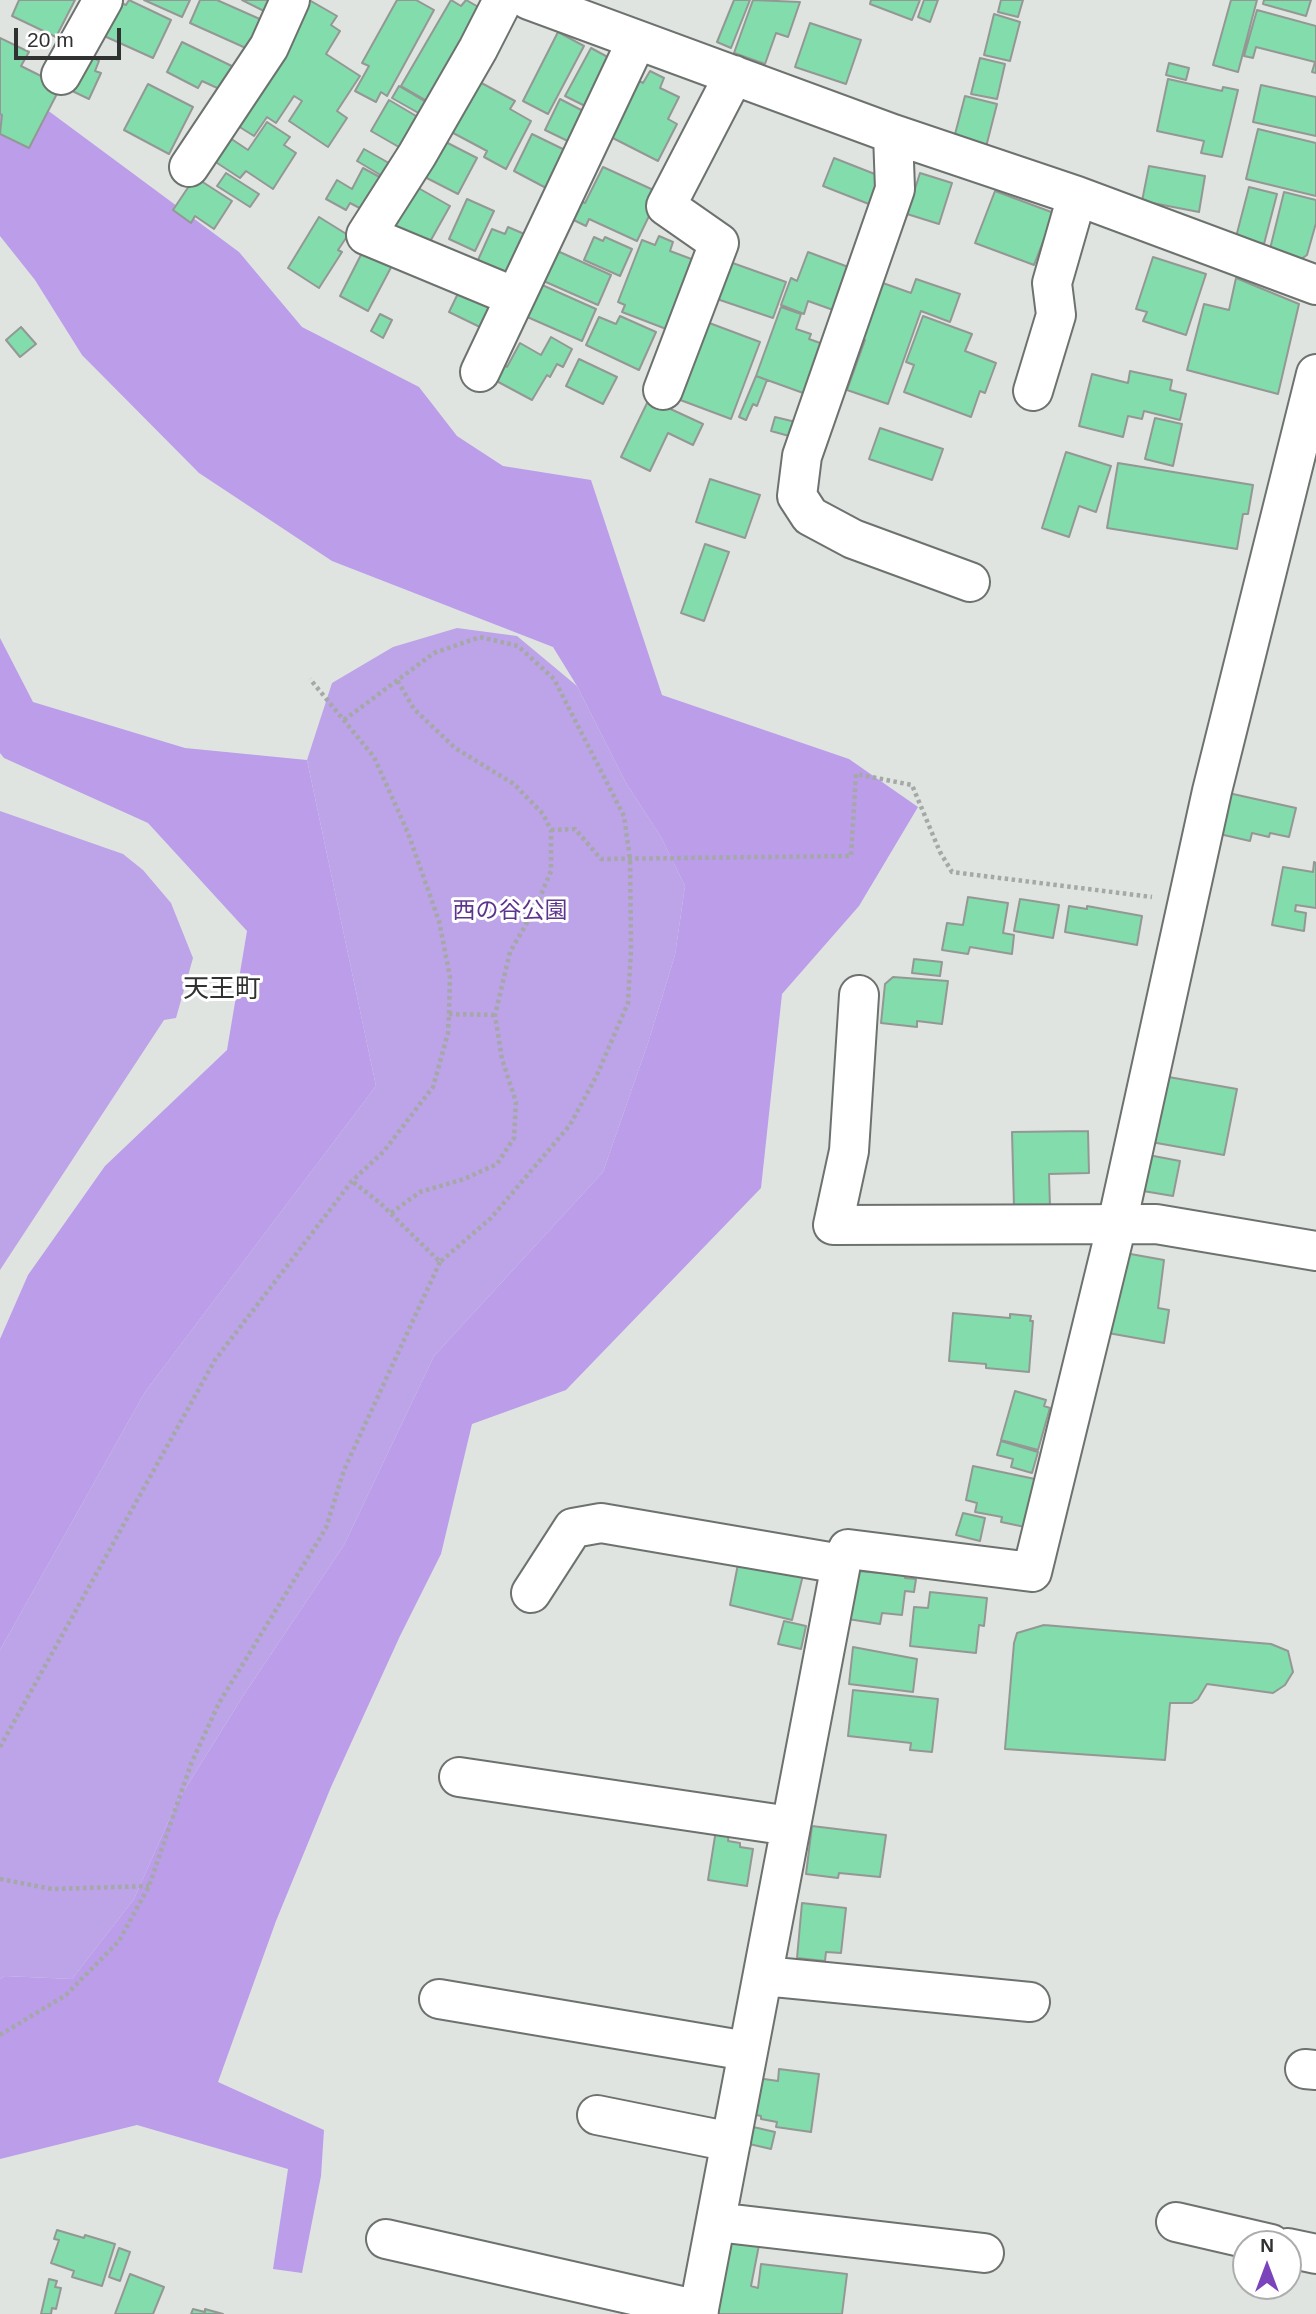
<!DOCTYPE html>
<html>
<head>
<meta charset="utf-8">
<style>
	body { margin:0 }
	#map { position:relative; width:1316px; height:2314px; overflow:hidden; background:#dfe4e1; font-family:Helvetica,sans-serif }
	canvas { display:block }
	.north { position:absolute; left:1232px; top:2230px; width:70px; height:70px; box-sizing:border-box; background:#fff; border:2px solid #acadad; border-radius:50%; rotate:0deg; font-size:19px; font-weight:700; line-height:28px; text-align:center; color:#303231 }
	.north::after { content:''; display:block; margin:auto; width:24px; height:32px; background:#7b44bb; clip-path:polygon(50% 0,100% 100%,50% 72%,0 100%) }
	.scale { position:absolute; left:14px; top:28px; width:107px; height:32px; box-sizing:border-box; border:4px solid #303231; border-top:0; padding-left:9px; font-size:21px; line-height:24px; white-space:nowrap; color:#303231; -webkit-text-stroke:5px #fff; paint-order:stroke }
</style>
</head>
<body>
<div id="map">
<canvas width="1316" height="2314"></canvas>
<div class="north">N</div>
<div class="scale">20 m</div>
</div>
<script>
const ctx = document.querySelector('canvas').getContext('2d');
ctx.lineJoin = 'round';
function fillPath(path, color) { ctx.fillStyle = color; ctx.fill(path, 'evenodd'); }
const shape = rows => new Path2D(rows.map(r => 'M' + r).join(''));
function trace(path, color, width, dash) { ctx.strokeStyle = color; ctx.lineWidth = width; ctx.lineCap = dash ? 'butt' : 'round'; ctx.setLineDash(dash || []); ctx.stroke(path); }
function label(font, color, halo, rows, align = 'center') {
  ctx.font = font + ' Helvetica,"Noto Sans JP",sans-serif'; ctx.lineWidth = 6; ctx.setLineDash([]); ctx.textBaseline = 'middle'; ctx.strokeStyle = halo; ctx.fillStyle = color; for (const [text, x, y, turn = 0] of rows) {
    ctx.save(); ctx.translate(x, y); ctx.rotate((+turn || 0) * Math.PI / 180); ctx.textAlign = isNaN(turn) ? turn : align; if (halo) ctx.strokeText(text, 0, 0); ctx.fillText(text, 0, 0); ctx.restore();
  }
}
const green = shape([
	[457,628,517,636,577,686,626,783,661,837,685,886,675,955,648,1043,603,1172,434,1356,344,1545,245,1693,177,1802,134,1899,72,1979,5,1976,0,1979,0,1650,145,1392,376,1086,307,760,332,683,393,647],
	[0,811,123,854,143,870,171,903,193,958,176,1018,164,1020,0,1270]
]);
const forest = shape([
	[0,75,239,252,302,327,419,387,457,436,503,466,591,480,662,695,849,759,918,807,859,906,782,994,761,1188,566,1390,472,1424,441,1554,400,1636,331,1787,276,1921,218,2082,324,2130,321,2176,302,2273,273,2269,288,2169,137,2125,0,2159,0,1979,5,1976,72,1979,134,1899,177,1802,245,1693,344,1545,434,1356,603,1172,648,1043,675,955,685,886,661,837,626,783,577,686,553,647,332,561,199,473,82,355,35,280,0,236],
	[0,638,33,702,185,748,307,760,376,1086,145,1392,0,1650,0,1339,28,1275,105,1166,227,1050,247,931,148,823,4,758,0,753]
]);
const building = shape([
	[19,0,75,0,56,37,12,16,19,0],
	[129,0,171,20,153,58,102,35,119,2,126,5,129,0],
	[144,0,190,0,182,17,144,0],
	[200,0,217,0,262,20,248,49,190,23,200,0],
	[242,0,275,0,268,13,242,0],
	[309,0,337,16,331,25,340,31,326,54,360,76,337,111,347,118,328,147,289,121,302,101,294,96,276,123,267,117,254,136,238,126,309,0],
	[397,0,416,0,434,10,387,96,381,92,376,102,355,91,369,66,362,63,397,0],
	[451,0,461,6,466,0,489,13,434,105,401,86,451,0],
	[734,0,750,0,731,48,717,42,734,0],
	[753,0,800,2,788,37,776,33,765,64,734,53,753,0],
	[871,0,920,0,912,20,870,4,871,0],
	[924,0,938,0,930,22,918,17,924,0],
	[1001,0,1023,0,1018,17,998,12,1001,0],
	[1231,0,1257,0,1238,72,1213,65,1231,0],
	[1264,0,1311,0,1306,16,1263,4,1264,0],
	[1257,10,1316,26,1316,73,1312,72,1315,62,1256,47,1253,58,1244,56,1257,10],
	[994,14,1020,22,1010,61,984,55,994,14],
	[810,23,861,40,846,84,795,67,810,23],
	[558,32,584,46,548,114,523,101,558,32],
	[0,38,29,52,21,66,61,86,29,148,0,134,2,115,0,114,0,38],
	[182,42,238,69,226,92,202,81,198,88,167,72,182,42],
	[591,48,617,62,591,109,565,96,591,48],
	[85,53,99,61,95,71,101,73,89,99,68,89,85,53],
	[980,58,1005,64,997,99,971,94,980,58],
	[1169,63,1189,68,1186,80,1166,75,1169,63],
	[650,71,664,78,660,88,679,97,668,119,677,124,658,161,601,132,630,76,643,83,650,71],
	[474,79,515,101,510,109,531,121,506,169,484,157,487,151,442,127,474,79],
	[1168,79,1222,91,1223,87,1238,90,1222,157,1201,153,1204,141,1157,131,1168,79],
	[148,84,193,107,169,154,124,130,148,84],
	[1261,85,1316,97,1316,136,1253,122,1261,85],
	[399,86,436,108,429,119,392,98,399,86],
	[965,96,997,104,986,147,954,138,965,96],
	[560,99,591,115,576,145,545,130,560,99],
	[389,100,428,123,411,154,371,131,389,100],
	[267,122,290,137,284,145,296,153,273,189,246,171,240,178,205,155,221,132,248,150,267,122],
	[1258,129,1316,143,1316,196,1246,179,1258,129],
	[532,134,567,151,548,189,514,171,532,134],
	[436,137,477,158,458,194,417,173,436,137],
	[364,149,396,167,389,180,357,161,364,149],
	[834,158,890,180,879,208,823,186,834,158],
	[1149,166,1205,176,1199,212,1142,201,1149,166],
	[603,167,660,193,637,241,589,219,586,226,561,214,569,196,585,203,603,167],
	[363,168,387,181,369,213,350,203,346,210,326,199,337,180,352,189,363,168],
	[226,173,259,194,250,207,217,186,226,173],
	[920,173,952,183,939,224,907,214,920,173],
	[195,177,232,201,214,229,195,216,191,223,173,210,195,177],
	[406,181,450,206,427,247,389,235,406,181],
	[1249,187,1277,194,1264,244,1236,237,1249,187],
	[995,191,1054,213,1034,265,975,243,995,191],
	[1284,192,1316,200,1316,223,1307,255,1301,259,1270,249,1284,192],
	[467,199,494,211,475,251,449,239,467,199],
	[319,217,348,235,338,250,342,252,319,288,288,268,319,217],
	[508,227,529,236,507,286,473,271,492,229,505,234,508,227],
	[659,236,673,242,670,251,702,263,674,332,622,312,625,305,618,302,642,240,655,245,659,236],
	[594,237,603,241,605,237,632,249,620,276,584,260,594,237],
	[367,243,396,258,368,311,340,296,367,243],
	[553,249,611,275,598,305,539,279,553,249],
	[808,252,851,268,836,311,808,301,804,314,781,305,791,278,797,281,808,252],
	[1153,257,1206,274,1186,335,1143,321,1147,312,1136,309,1153,257],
	[727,261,786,282,773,318,714,298,727,261],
	[1236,278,1299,304,1278,394,1187,370,1204,304,1229,310,1236,278],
	[916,279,960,294,950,322,921,311,888,404,847,390,865,340,860,338,880,282,911,293,916,279],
	[531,280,596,309,582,341,516,312,531,280],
	[464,281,499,298,484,329,449,312,464,281],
	[781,307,801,314,796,329,811,334,809,339,823,344,806,394,756,376,781,307],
	[380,314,392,320,383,338,371,331,380,314],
	[620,316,656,332,639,370,586,345,599,317,616,324,620,316],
	[923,316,972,334,965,351,996,363,985,393,980,391,971,417,904,392,914,365,906,362,923,316],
	[704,321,760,342,731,419,675,398,704,321],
	[21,327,36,344,20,357,6,340,21,327],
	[551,337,572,349,563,367,557,364,550,377,547,375,532,400,489,377,498,361,507,367,520,343,541,355,551,337],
	[579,359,617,377,603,404,566,386,579,359],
	[1130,371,1172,380,1170,390,1186,394,1180,420,1144,411,1142,419,1128,416,1123,437,1079,426,1092,374,1128,383,1130,371],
	[756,376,767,380,757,406,753,404,746,420,739,417,756,376],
	[649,399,703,424,693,445,668,433,650,471,621,457,649,399],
	[775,417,804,424,800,439,771,431,775,417],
	[1155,418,1182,424,1173,466,1145,459,1155,418],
	[880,428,943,449,932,480,869,459,880,428],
	[1066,452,1111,466,1096,512,1079,506,1069,537,1042,528,1066,452],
	[1118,463,1253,485,1248,514,1243,514,1237,549,1107,528,1118,463],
	[710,479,760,495,745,538,696,522,710,479],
	[705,544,729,552,704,621,681,613,705,544],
	[1224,792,1296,808,1289,837,1270,833,1269,837,1252,833,1250,841,1215,833,1224,792],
	[1314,862,1316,863,1316,908,1296,905,1295,911,1306,913,1304,931,1272,925,1283,867,1313,872,1314,862],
	[968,897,1008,903,1003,933,1014,935,1012,954,970,947,968,954,942,950,947,923,963,925,968,897],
	[1020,899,1059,905,1053,938,1014,931,1020,899],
	[1069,906,1087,909,1087,906,1142,916,1137,945,1065,932,1069,906],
	[914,959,942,962,940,976,912,973,914,959],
	[893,977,948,981,942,1024,917,1021,917,1027,881,1023,885,984,893,977],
	[1163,1076,1237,1089,1224,1155,1151,1142,1163,1076],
	[1088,1131,1089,1173,1049,1174,1050,1207,1014,1207,1012,1132,1088,1131],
	[1143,1154,1180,1161,1173,1196,1137,1190,1143,1154],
	[1125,1253,1164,1260,1158,1308,1169,1310,1164,1343,1108,1333,1125,1253],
	[953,1313,1010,1318,1010,1314,1031,1316,1030,1321,1033,1321,1029,1372,986,1368,986,1364,949,1361,953,1313],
	[1015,1391,1046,1400,1044,1406,1050,1408,1038,1450,1001,1440,1015,1391],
	[1001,1441,1038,1452,1032,1473,1011,1467,1013,1459,997,1455,1001,1441],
	[973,1466,1035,1479,1025,1527,1001,1522,1002,1517,975,1512,977,1503,966,1500,973,1466],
	[963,1513,985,1518,980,1541,956,1535,963,1513],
	[739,1559,804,1571,792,1620,730,1605,739,1559],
	[857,1571,905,1575,905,1578,916,1579,914,1592,905,1591,902,1615,882,1613,880,1624,848,1619,857,1571],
	[930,1592,987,1598,984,1626,979,1625,976,1653,910,1646,914,1607,928,1608,930,1592],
	[784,1621,806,1626,801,1649,778,1644,784,1621],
	[1044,1625,1271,1644,1288,1651,1293,1672,1285,1685,1273,1693,1207,1684,1198,1699,1192,1703,1170,1703,1165,1760,1005,1749,1014,1643,1017,1633,1044,1625],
	[853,1647,917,1659,913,1692,849,1684,853,1647],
	[853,1690,938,1699,932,1752,910,1750,911,1743,848,1736,853,1690],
	[812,1826,886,1835,880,1877,839,1873,838,1878,806,1874,812,1826],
	[716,1830,729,1832,728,1841,740,1843,740,1847,753,1849,747,1886,708,1880,716,1830],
	[802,1903,846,1908,841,1953,826,1952,825,1961,797,1958,802,1903],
	[779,2069,819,2074,811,2132,776,2127,777,2122,761,2119,761,2116,752,2114,757,2078,778,2081,779,2069],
	[749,2126,775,2132,771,2149,745,2143,749,2126],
	[57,2230,84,2238,85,2235,115,2244,102,2286,72,2277,74,2271,51,2263,59,2240,54,2239,57,2230],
	[726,2238,759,2245,751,2286,758,2288,761,2264,847,2274,842,2314,711,2314,726,2238],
	[119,2248,130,2252,120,2281,109,2277,119,2248],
	[130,2274,164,2287,153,2314,115,2314,130,2274],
	[49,2279,57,2281,55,2287,61,2288,56,2309,52,2308,51,2314,41,2314,49,2279],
	[193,2309,205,2312,205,2309,223,2314,191,2314,193,2309]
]);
const path = shape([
	[344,720,434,653,480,637,518,646,554,679,624,816,630,859,631,949,628,1003,596,1077,570,1125,491,1218,440,1262,380,1203,352,1181],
	[551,830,575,829,601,859,851,856,856,774,912,785,940,852,952,872,1152,897],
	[449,1014,495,1015],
	[391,1213,420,1192,464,1179,497,1164,514,1138,516,1102,502,1059,495,1015,510,952,535,909,551,871,551,830,543,814,514,784,455,748,414,709,397,680],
	[0,1747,215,1360,352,1181,384,1151,433,1087,448,1033,449,1014,450,977,439,921,408,833,374,757,310,679],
	[0,1879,52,1889,149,1886],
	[0,2035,66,1995,119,1941,149,1886,191,1764,219,1703,326,1528,344,1470,440,1262]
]);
const minor = shape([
	[503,0,478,49,417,155,366,235,515,297],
	[529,0,893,134,1077,196,1316,285],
	[61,75,103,0],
	[893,134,895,189,802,456,797,496,810,516,853,539,970,582],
	[189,167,269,47,290,0],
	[480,372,637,40],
	[663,390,719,243,666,206,734,75],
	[1033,391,1056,315,1052,283,1077,196],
	[859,995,849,1151,833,1225,1156,1224,1316,1251],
	[531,1593,573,1528,601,1523,841,1564],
	[459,1777,790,1826],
	[764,1976,1030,2002],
	[439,1999,747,2051],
	[1305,2069,1316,2070],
	[597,2115,731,2142],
	[716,2222,984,2253],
	[1176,2222,1271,2244],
	[386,2239,699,2310],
	[1288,2248,1316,2254],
	[698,2314,841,1564,848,1549,1032,1572,1117,1224,1212,791,1316,374]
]);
const parkNames = [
	["西の谷公園",510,912]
];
const quarterNames = [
	["天王町",222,990]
];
fillPath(green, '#bda3e8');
fillPath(forest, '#bb9dea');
fillPath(building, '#83dcab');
trace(building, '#939895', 2);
trace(minor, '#6d726f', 42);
trace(path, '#a4a8a6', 4.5, [3.5, 3.5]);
trace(minor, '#fff', 38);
label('23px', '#5c348d', '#fff', parkNames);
label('26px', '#303231', '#fff', quarterNames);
</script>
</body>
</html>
